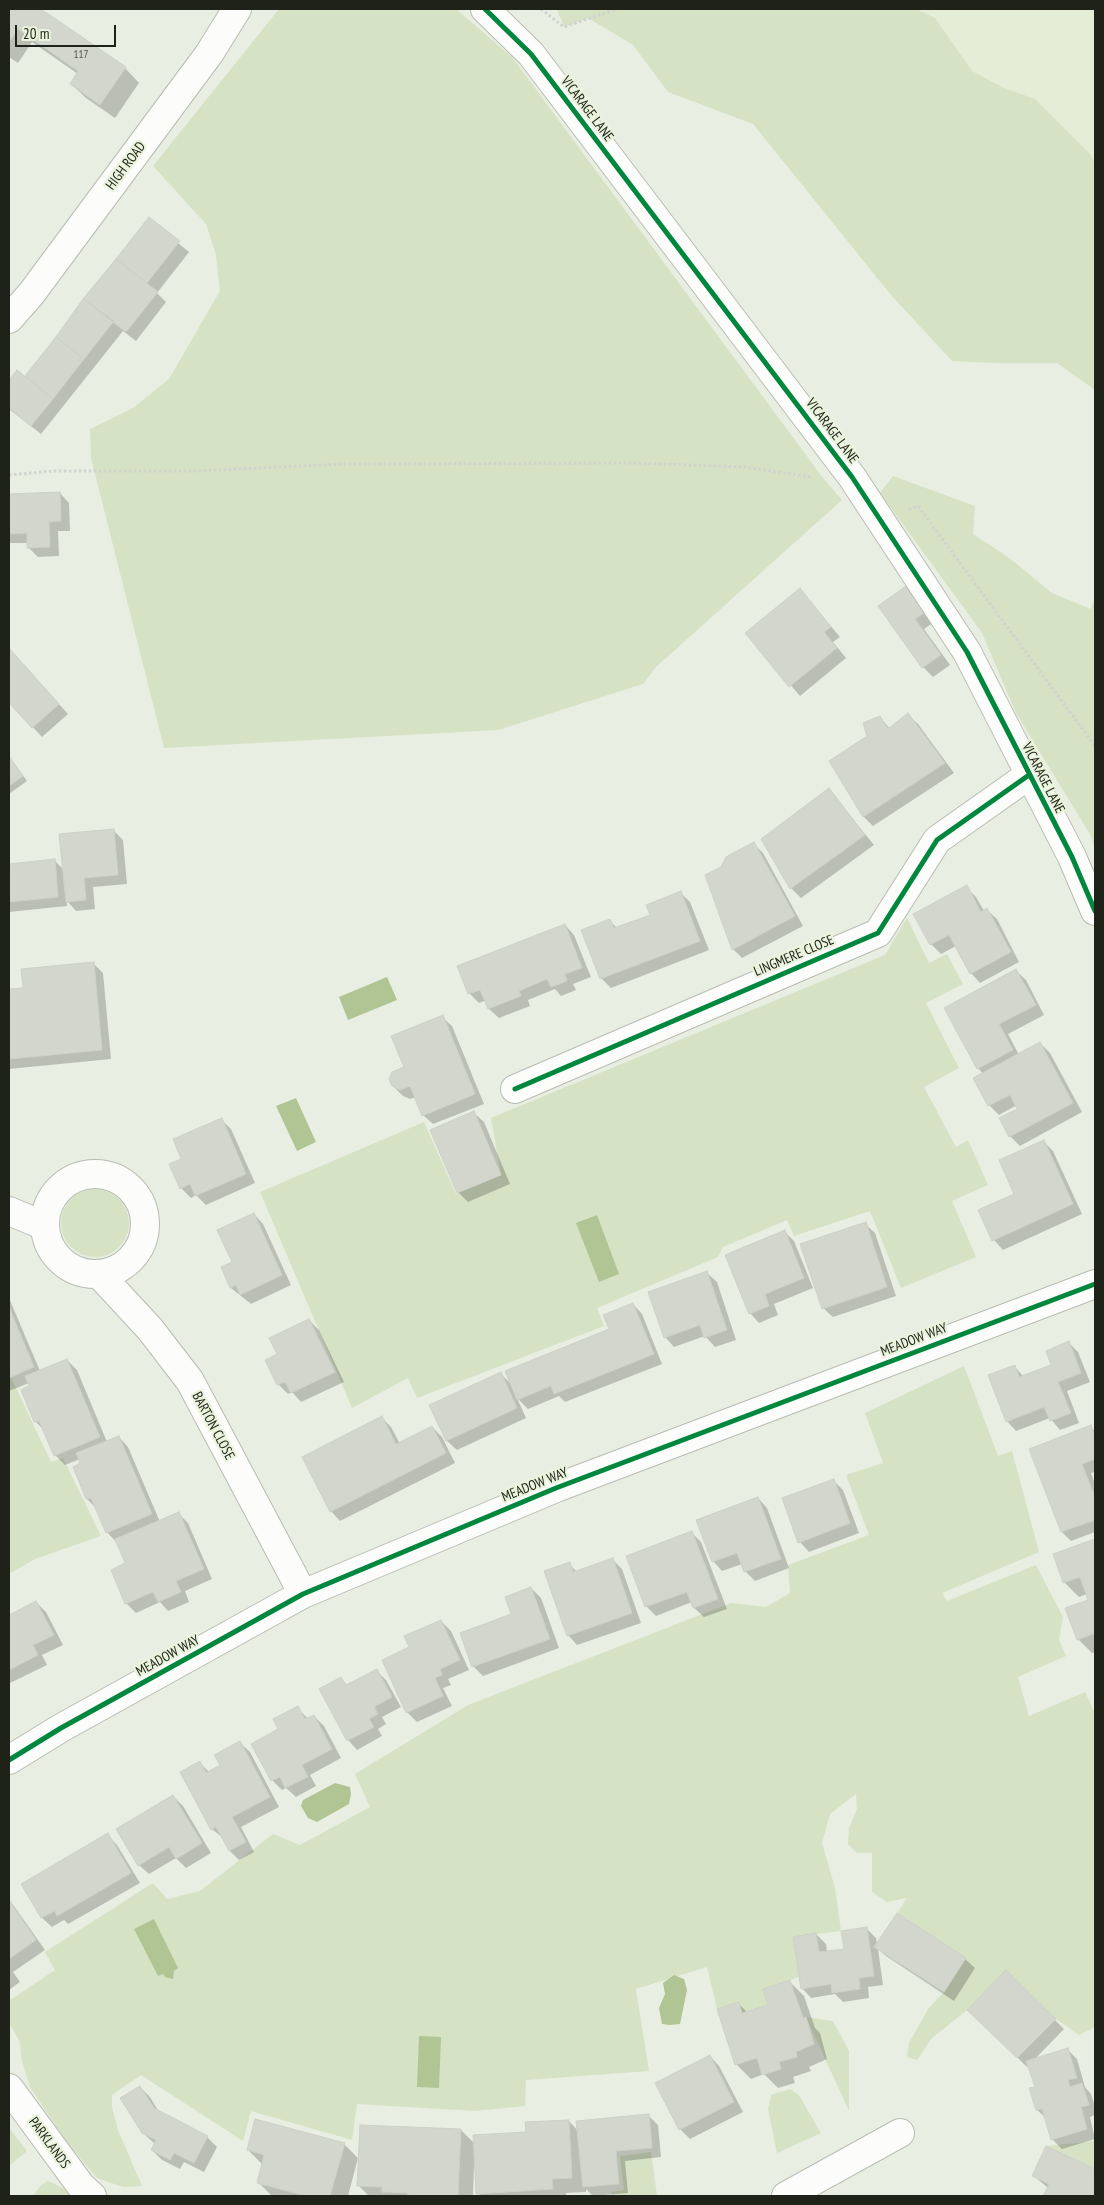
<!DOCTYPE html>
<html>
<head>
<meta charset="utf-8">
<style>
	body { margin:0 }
	#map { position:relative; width:1104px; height:2205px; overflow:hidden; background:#e9eee2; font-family:"PT Sans Narrow",sans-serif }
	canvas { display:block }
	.frame { position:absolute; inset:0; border:10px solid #1e2219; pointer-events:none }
	.scale { position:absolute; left:15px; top:25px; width:101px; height:22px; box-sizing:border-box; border:2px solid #1e2219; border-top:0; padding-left:6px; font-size:15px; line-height:18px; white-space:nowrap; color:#1e2219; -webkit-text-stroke:4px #eaf4dc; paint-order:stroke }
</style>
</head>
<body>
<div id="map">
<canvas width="1104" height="2205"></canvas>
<div class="frame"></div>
<div class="scale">20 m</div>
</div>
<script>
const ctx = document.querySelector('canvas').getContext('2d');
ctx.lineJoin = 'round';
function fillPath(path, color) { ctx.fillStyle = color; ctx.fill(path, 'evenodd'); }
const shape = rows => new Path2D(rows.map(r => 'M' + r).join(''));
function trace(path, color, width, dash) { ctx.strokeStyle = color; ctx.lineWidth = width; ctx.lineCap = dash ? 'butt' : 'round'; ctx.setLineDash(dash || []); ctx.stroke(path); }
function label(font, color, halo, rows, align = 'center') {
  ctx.font = font + ' "PT Sans Narrow",sans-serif'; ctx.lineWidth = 4.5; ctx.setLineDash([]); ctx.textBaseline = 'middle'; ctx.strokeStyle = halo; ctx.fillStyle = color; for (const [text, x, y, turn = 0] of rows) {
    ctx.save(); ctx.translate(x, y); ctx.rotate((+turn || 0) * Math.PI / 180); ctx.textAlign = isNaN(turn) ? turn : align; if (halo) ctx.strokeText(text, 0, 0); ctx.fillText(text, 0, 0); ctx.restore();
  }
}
const built = shape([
	[910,9,1095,9,1095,213]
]);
const green = shape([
	[279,9,456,9,512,57,823,478,842,500,656,667,643,684,498,730,164,748,91,458,90,429,133,408,169,379,220,291,216,255,206,224,153,166],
	[557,9,916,9,935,18,972,71,1004,88,1035,99,1091,155,1095,164,1095,390,1057,363,995,363,952,361,891,295,753,124,668,92,633,45,588,18,564,27],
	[893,476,975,506,973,534,1008,557,1052,593,1091,609,1095,597,1095,850,1091,836,1016,713,982,633,880,493],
	[907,918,929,963,947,954,963,984,926,1003,959,1068,924,1087,956,1147,968,1140,988,1185,952,1201,976,1257,901,1288,870,1211,794,1236,787,1220,723,1247,718,1257,597,1308,604,1326,417,1398,408,1378,352,1408,260,1192,424,1122,456,1194,501,1175,491,1118,885,955],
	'61 1223a34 34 0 1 1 68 0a34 34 0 1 1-68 0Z',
	[964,1366,998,1456,1012,1451,1039,1552,942,1593,947,1601,1036,1565,1063,1617,1059,1640,1066,1656,1018,1677,1029,1716,1085,1692,1095,1713,1095,2027,1079,2035,1056,2019,1006,1970,967,2010,932,2038,917,2060,907,2057,909,2043,928,2009,944,1992,966,1958,897,1913,907,1898,887,1902,872,1892,872,1853,857,1853,848,1844,849,1828,857,1809,856,1794,830,1814,822,1843,835,1888,841,1931,793,1937,799,1977,763,1989,768,2005,742,2013,739,2002,717,2009,707,1967,636,1989,649,2071,526,2080,525,2106,475,2111,357,2104,352,2140,251,2111,243,2141,141,2075,112,2095,112,2107,118,2130,142,2186,123,2187,97,2178,66,2141,30,2087,21,2058,20,2042,9,2023,9,2001,55,1970,45,1952,153,1883,167,1899,200,1891,273,1834,300,1845,370,1807,355,1774,468,1705,731,1603,766,1607,790,1593,788,1565,869,1535,846,1475,883,1463,865,1413],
	[11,1377,51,1462,63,1458,101,1536,35,1559,9,1574,9,1378],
	[806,2017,833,2021,849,2051,849,2111],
	[790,2089,799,2095,821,2133,777,2153,768,2109,771,2095],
	[9,2128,27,2151,9,2166],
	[1095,2141,1095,2169,1046,2146],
	[651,2152,657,2196,612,2196,611,2192,624,2190,620,2156],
	[48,2181,63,2188,75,2196,33,2196,41,2185]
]);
const water = shape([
	[387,977,397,1000,348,1020,339,997],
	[296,1098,316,1142,297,1151,276,1106],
	[597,1215,619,1274,599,1282,576,1223],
	[335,1783,350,1787,351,1794,349,1804,317,1822,308,1818,301,1806,303,1800],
	[154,1919,178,1968,174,1971,173,1979,165,1977,163,1974,158,1976,134,1929],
	[674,1975,684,1979,687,1990,680,2024,670,2025,662,2024,659,2008,665,1994,663,1983],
	[419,2036,441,2037,439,2088,417,2087]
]);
const shadow = shape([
	[9,9,39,9,125,68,139,83,115,118,86,98,71,84,78,74,32,42,18,63,9,57],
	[149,219,189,252,157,293,166,302,136,341,123,331,41,434,9,409,9,382,17,372,25,377],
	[60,493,69,503,70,531,58,531,59,556,38,557,28,547,28,543,9,543,9,495],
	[906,588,934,622,924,629,950,665,933,677,923,667,880,606],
	[800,590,840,637,833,642,846,658,800,696,747,634],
	[9,649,68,714,42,737,9,701],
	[908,715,918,724,954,773,873,826,864,817,831,762,869,736,880,717,890,729],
	[9,756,27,781,9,794],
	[829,790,874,845,801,898,791,888],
	[113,830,123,840,127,884,93,887,95,909,76,911,67,901,67,906,9,912,9,865,54,860,64,870],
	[754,844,763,853,803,926,742,958,733,949,722,868],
	[966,887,976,897,984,911,987,910,997,919,1019,962,980,983,971,973,956,946,941,954,931,944],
	[681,893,690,902,709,950,611,988,601,978,610,921,617,928,652,915],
	[565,925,574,935,591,977,573,984,576,990,561,996,555,989,528,1000,530,1006,499,1018,489,1009,486,1000,479,1003,469,993],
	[93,963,103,973,111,1059,9,1069,9,991,24,989],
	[1016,971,1026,980,1044,1015,1008,1034,1019,1055,1040,1043,1050,1053,1082,1112,1020,1146,1010,1136,1019,1109,1017,1105,999,1115,989,1105,983,1074,978,1068],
	[442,1017,452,1026,484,1104,433,1124,423,1115,416,1097,410,1099,403,1096,393,1086],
	[474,1113,484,1122,510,1184,468,1202,458,1192],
	[221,1119,231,1129,255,1183,206,1205,196,1195,191,1198,181,1188],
	[1043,1141,1053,1151,1082,1214,1003,1250,994,1240,980,1211,1016,1194],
	[254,1214,263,1224,291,1285,251,1304,231,1288,222,1268,234,1262],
	[865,1224,875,1233,896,1296,833,1317,823,1308],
	[785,1232,794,1241,813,1288,774,1304,778,1315,759,1323,750,1313],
	[707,1273,717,1282,736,1340,715,1347,705,1336,674,1347,665,1337],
	[9,1298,40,1371,67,1360,77,1370,107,1442,119,1437,128,1447,160,1522,179,1514,188,1523,212,1579,185,1591,189,1602,168,1611,160,1602,136,1613,126,1603,127,1564,116,1542,107,1532,96,1508,87,1499,80,1459,65,1465,55,1455,45,1431,35,1421,29,1383,9,1391],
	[633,1304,642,1314,662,1364,565,1402,559,1396,528,1409,517,1398,526,1418,457,1450,447,1441,431,1406,501,1374,513,1386,610,1330],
	[309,1320,319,1330,344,1382,301,1402,292,1392,288,1394,278,1384,278,1355],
	[1069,1343,1078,1352,1090,1382,1067,1391,1079,1423,1060,1430,1050,1418,1016,1431,1007,1421,1015,1367,1024,1377,1053,1366],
	[382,1418,391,1427,400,1444,432,1427,442,1437,455,1463,340,1521,331,1511],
	[1090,1426,1095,1431,1095,1472,1091,1473,1095,1484,1095,1532,1071,1541,1062,1532,1030,1449],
	[833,1480,843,1490,859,1533,809,1552,800,1542,783,1499],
	[758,1498,767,1508,789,1568,755,1581,745,1571,742,1564,722,1571,713,1561],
	[692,1533,701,1542,727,1609,704,1617,694,1608,692,1602,656,1616,646,1606],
	[1095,1540,1095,1652,1092,1653,1078,1639,1089,1601,1087,1594,1079,1597,1064,1582,1054,1555],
	[612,1559,622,1569,641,1623,577,1645,568,1635,569,1564,577,1572],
	[531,1588,541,1598,559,1648,483,1676,474,1667,461,1634,513,1615],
	[36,1602,46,1612,63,1645,42,1655,47,1665,10,1683,9,1616],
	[441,1621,451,1631,469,1670,448,1679,451,1685,443,1688,452,1706,417,1722,407,1712,411,1648],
	[376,1670,386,1680,401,1707,382,1717,386,1724,378,1729,382,1736,357,1750,348,1740,341,1679,348,1686],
	[297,1707,308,1719,314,1716,324,1726,341,1758,310,1775,316,1786,296,1797,286,1788,282,1790,272,1780,253,1745,280,1730],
	[240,1743,250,1752,279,1807,241,1827,254,1852,239,1860,230,1851,223,1838,212,1829,200,1763,209,1772,221,1766],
	[173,1796,183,1806,211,1853,186,1868,176,1858,149,1874,139,1865],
	[108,1835,117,1845,140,1883,68,1924,64,1920,52,1927,42,1918,23,1884],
	[9,1899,45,1950,13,1972,20,1982,9,1990],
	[867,1929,876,1938,877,1945,965,1959,975,1968,954,2001,886,1956,878,1949,883,1985,868,1987,869,1998,843,2002,835,1994,811,1998,802,1988,816,1934,826,1944,827,1952,845,1950],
	[1006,1972,1064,2029,1034,2060,1067,2049,1077,2059,1085,2087,1091,2094,1095,2107,1095,2115,1090,2117,1095,2139,1062,2149,1052,2139,1046,2118,1037,2110,1036,2087,1029,2065,1027,2067,969,2010],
	[790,1982,804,1996,815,2028,820,2033,827,2059,809,2067,811,2071,793,2077,795,2083,778,2088,764,2074,751,2079,737,2065,719,2010,739,2004,748,2013,769,2006],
	[710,2056,719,2066,743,2112,690,2139,680,2129],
	[140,2087,150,2097,159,2112,207,2137,217,2147,204,2172,184,2162,180,2169,162,2160,152,2150,155,2144,143,2133],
	[648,2115,658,2125,661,2157,625,2161,628,2193,593,2196,586,2189,586,2192,566,2193,566,2196,481,2196,478,2193,476,2165,474,2165,473,2196,369,2196,359,2186,461,2130,475,2144,527,2133,569,2121,578,2131],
	[344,2144,358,2158,348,2196,272,2196,258,2182,262,2164,248,2150],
	[1046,2148,1095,2170,1095,2196,1044,2196,1048,2188,1034,2176]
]);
const building = shape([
	[9,9,41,9,126,67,100,105,70,84,78,71,18,29,9,42,9,9],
	[149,217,180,241,147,283,116,259,149,217],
	[116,259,158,292,126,332,83,299,116,259],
	[83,299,114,321,84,359,56,337,83,299],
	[56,337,84,359,53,399,25,376,56,337],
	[17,370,53,399,31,426,9,408,9,380,17,370],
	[60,492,61,521,49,522,50,547,27,548,27,533,9,534,9,494,60,492],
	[906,586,925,612,915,619,941,655,922,668,878,606,906,586],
	[800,588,831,627,824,632,837,648,789,687,745,633,800,588],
	[9,648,59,704,32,728,9,703,9,648],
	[908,713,945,763,863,817,829,761,867,736,863,723,880,716,888,729,908,713],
	[9,756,23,776,9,786,9,756],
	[829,788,865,835,790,889,761,839,829,788],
	[114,829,118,875,84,878,86,900,66,902,59,834,114,829],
	[754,842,795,916,732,950,705,875,721,867,726,857,754,842],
	[55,859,58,897,9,902,9,864,55,859],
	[967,885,981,912,987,908,1011,952,970,974,949,935,930,945,913,914,967,885],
	[681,891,700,941,600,979,581,930,610,919,614,928,650,915,646,905,681,891],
	[565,924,582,968,565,974,567,981,551,987,547,979,519,991,521,996,488,1009,480,990,468,994,457,966,565,924],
	[94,962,102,1050,9,1059,9,989,23,988,21,969,94,962],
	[1016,969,1036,1005,999,1024,1013,1050,977,1069,944,1008,1016,969],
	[443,1015,475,1094,422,1116,410,1086,400,1090,392,1086,389,1079,392,1072,404,1067,391,1036,443,1015],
	[1040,1042,1073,1103,1009,1137,999,1118,1017,1109,1010,1095,988,1106,973,1078,1040,1042],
	[474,1111,501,1175,457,1193,430,1130,474,1111],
	[222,1118,246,1174,195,1196,190,1184,180,1189,169,1164,181,1159,173,1139,222,1118],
	[1044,1140,1073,1204,992,1241,978,1210,1014,1194,999,1160,1044,1140],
	[254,1213,282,1275,240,1295,236,1285,230,1288,221,1267,232,1262,217,1230,254,1213],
	[866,1222,887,1287,822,1309,800,1244,866,1222],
	[785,1230,804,1278,765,1294,769,1306,749,1314,725,1255,785,1230],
	[707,1271,727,1330,704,1338,700,1325,664,1338,648,1292,707,1271],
	[633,1303,654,1354,554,1394,551,1386,517,1400,505,1371,609,1329,603,1315,633,1303],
	[9,1307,34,1367,9,1378,9,1307],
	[309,1319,335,1372,291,1393,285,1382,277,1385,265,1360,277,1354,269,1338,309,1319],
	[1069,1341,1081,1373,1058,1382,1071,1413,1050,1421,1044,1407,1006,1422,988,1375,1015,1365,1019,1377,1051,1365,1046,1351,1069,1341],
	[67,1359,100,1437,54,1456,39,1421,34,1422,21,1390,29,1386,25,1376,67,1359],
	[501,1372,517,1408,446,1441,429,1405,501,1372],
	[382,1416,396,1444,432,1426,446,1453,330,1512,302,1457,382,1416],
	[1091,1425,1095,1437,1095,1459,1082,1464,1095,1497,1095,1520,1061,1532,1029,1449,1091,1425],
	[119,1436,152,1514,106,1533,91,1498,86,1499,73,1467,80,1463,76,1453,119,1436],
	[834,1479,850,1523,798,1543,782,1498,834,1479],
	[758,1497,781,1559,744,1572,737,1553,712,1562,696,1520,758,1497],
	[179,1512,204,1569,176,1581,181,1592,158,1602,153,1592,125,1604,111,1570,125,1563,115,1539,179,1512],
	[692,1531,718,1599,693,1608,687,1592,645,1607,626,1556,692,1531],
	[1095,1539,1095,1633,1077,1640,1065,1608,1088,1600,1080,1577,1063,1583,1053,1554,1095,1539],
	[613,1558,632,1613,567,1636,544,1571,570,1562,573,1572,613,1558],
	[531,1587,550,1639,472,1667,460,1633,511,1614,505,1597,531,1587],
	[36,1601,54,1635,33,1645,38,1655,9,1670,9,1615,36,1601],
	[441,1620,460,1660,440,1669,442,1675,435,1678,443,1696,406,1713,382,1660,409,1647,404,1636,441,1620],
	[377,1669,392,1697,374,1707,378,1714,369,1719,374,1727,347,1741,319,1689,341,1677,346,1685,377,1669],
	[298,1706,305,1719,314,1715,332,1749,302,1765,308,1777,285,1788,280,1777,271,1781,251,1744,278,1729,273,1719,298,1706],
	[240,1741,270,1797,232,1817,246,1842,229,1851,216,1827,211,1830,180,1772,200,1761,206,1773,220,1765,214,1755,240,1741],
	[173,1795,202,1843,176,1859,169,1847,138,1866,116,1829,173,1795],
	[108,1833,131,1873,57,1916,55,1911,41,1918,21,1884,108,1833],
	[9,1900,36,1940,9,1959,9,1900],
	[897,1913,966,1958,944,1992,874,1947,897,1913],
	[867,1927,874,1976,859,1978,860,1989,832,1993,831,1984,801,1989,793,1937,816,1933,819,1952,844,1949,841,1931,867,1927],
	[1006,1970,1056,2019,1017,2058,967,2010,1006,1970],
	[790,1980,803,2018,806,2017,814,2044,796,2052,797,2057,779,2062,781,2069,762,2075,757,2058,735,2065,717,2009,739,2002,742,2013,768,2005,763,1989,790,1980],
	[1068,2048,1077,2078,1068,2080,1070,2087,1082,2083,1089,2105,1081,2107,1087,2129,1051,2140,1042,2109,1036,2110,1029,2088,1035,2087,1026,2061,1068,2048],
	[710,2055,734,2102,679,2130,655,2083,710,2055],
	[140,2086,154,2108,208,2136,194,2163,174,2153,170,2160,151,2150,156,2140,142,2133,120,2098,140,2086],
	[649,2114,652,2148,616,2151,619,2184,583,2187,576,2121,649,2114],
	[255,2119,345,2143,330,2196,306,2196,257,2183,264,2155,247,2150,255,2119],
	[569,2120,572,2178,552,2179,553,2189,476,2194,473,2135,526,2132,525,2122,569,2120],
	[360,2125,461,2129,458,2196,407,2196,408,2193,382,2192,382,2187,357,2186,360,2125],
	[1046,2146,1095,2169,1095,2196,1043,2196,1049,2184,1032,2176,1046,2146]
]);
const path = shape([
	[541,9,564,27,617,9],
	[9,475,53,471,195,471,345,464,631,463,744,467,812,477],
	[909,510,918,506,1095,746]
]);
const minor = shape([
	[485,9,531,54,852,477,967,652,1072,857,1095,911],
	[515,1089,878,933,937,840,1029,775],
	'45 1224a50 50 0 1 1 100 0a50 50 0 1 1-100 0Z',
	[9,1211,45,1226],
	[99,1274,150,1329,190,1381,303,1594],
	[9,1760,61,1728,303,1594,556,1488,1095,1284],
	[9,2088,81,2186,92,2196],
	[786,2196,900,2133]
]);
const major = shape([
	[9,319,31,294,209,54,237,9]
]);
const cycleway = shape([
	[485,9,531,54,852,477,967,652,1072,857,1095,911],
	[515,1089,878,933,937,840,1029,775],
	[9,1760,61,1728,303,1594,556,1488,1095,1284]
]);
const numberNames = [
	["117",81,55]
];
const streetNames = [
	["VICARAGE LANE",587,109,53],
	["HIGH ROAD",126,166,-53],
	["VICARAGE LANE",832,431,53],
	["VICARAGE LANE",1043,778,63],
	["LINGMERE CLOSE",794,956,-23],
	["MEADOW WAY",914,1340,-21],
	["BARTON CLOSE",213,1426,62],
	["MEADOW WAY",535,1485,-22],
	["MEADOW WAY",168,1656,-29],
	["PARKLANDS",49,2143,54]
];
fillPath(built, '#e4edd6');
fillPath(green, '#d5e2c4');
fillPath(water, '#b0c593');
fillPath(shadow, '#0003');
fillPath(building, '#d2d6cc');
trace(building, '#ccd0c6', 1);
trace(minor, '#b8bcb2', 30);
trace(major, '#b8bcb2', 30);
trace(path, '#d1d3ce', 3, [2.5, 2.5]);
trace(minor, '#fcfcfb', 28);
trace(major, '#fcfcfb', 28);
trace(cycleway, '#00873e', 5);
label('11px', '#4d5148', null, numberNames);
label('14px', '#1e2219', '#eaf4dc', streetNames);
</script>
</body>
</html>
